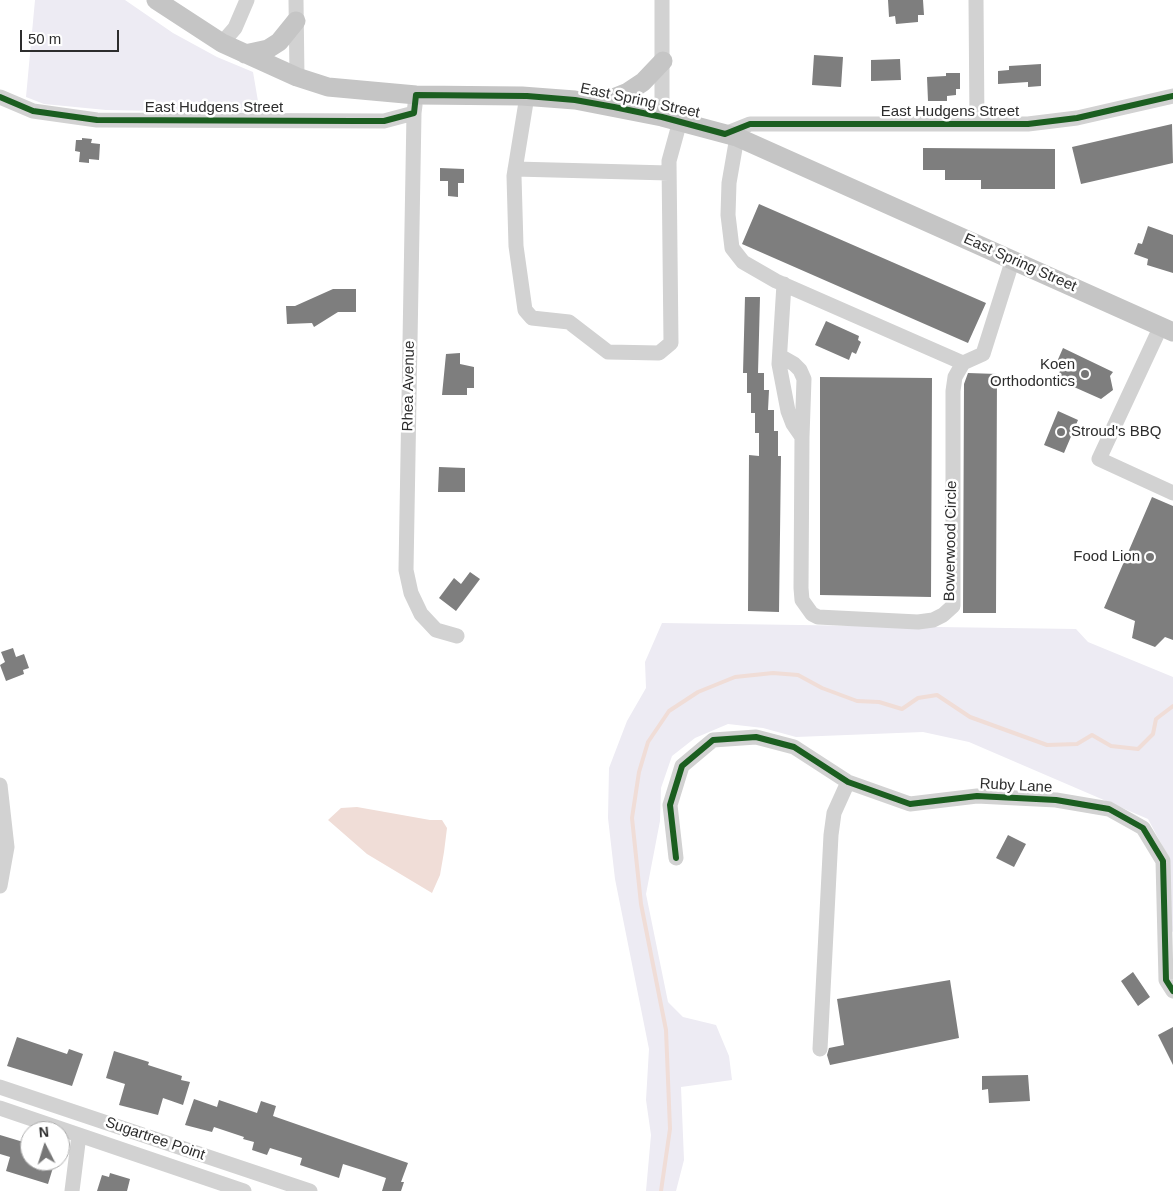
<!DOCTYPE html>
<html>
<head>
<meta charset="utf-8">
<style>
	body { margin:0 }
	#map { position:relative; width:1173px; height:1191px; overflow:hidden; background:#fff; font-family:Arial,sans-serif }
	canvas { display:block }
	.north { position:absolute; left:20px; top:1121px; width:50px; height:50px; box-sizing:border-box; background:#fff; border:1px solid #ababab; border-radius:50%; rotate:355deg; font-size:14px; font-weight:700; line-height:20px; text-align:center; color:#2d2d2d }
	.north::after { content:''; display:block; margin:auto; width:18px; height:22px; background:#767676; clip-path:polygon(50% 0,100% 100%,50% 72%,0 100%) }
	.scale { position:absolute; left:20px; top:30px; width:99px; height:22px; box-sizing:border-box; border:2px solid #2d2d2d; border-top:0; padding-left:6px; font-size:15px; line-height:18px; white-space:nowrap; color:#2d2d2d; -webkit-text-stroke:4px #fff; paint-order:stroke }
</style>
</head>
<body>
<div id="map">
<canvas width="1173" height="1191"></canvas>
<div class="north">N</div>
<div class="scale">50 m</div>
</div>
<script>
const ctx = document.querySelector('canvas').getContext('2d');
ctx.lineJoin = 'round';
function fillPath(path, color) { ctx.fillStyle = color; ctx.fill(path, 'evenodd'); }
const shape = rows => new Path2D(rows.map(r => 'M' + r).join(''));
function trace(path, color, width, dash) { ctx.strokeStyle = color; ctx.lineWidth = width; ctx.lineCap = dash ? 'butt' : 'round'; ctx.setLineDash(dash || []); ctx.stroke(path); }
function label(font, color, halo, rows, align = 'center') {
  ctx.font = font + ' Arial,sans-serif'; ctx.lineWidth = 5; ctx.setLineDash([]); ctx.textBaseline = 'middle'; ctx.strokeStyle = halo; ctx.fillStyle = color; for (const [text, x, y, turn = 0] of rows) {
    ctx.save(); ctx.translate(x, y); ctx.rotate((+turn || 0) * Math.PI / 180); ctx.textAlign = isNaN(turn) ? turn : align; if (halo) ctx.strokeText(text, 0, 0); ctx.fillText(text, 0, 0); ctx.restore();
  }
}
const green = shape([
	[35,0,125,0,173,33,217,57,253,72,260,113,106,110,44,104,26,97],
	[662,623,1076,629,1088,642,1173,677,1173,932,1171,931,1169,858,1148,819,969,742,923,732,796,737,763,728,728,724,695,738,672,756,661,788,660,821,646,894,668,1002,683,1017,716,1025,729,1056,732,1080,681,1087,684,1160,676,1191,646,1191,651,1135,646,1100,649,1049,615,879,608,818,609,768,627,721,646,688,645,662]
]);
const water = shape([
	[357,807,430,820,442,820,447,828,444,852,440,875,432,893,367,854,328,820,341,808]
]);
const stream = shape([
	[661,1191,670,1129,666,1030,641,904,632,818,639,772,648,742,669,711,698,692,735,677,773,673,798,675,822,688,857,701,879,702,902,709,918,698,937,695,970,717,1047,745,1077,744,1092,735,1111,746,1138,749,1153,734,1156,719,1173,706]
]);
const building = shape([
	[888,0,923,0,924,15,918,15,918,22,896,24,895,16,889,17],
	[814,55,843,57,841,87,812,85],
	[900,59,901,80,871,81,871,60],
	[1041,64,1041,86,1028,87,1028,82,998,84,998,71,1009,70,1009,66],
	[946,73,960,73,960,89,956,89,956,95,947,96,947,101,928,101,927,77,946,76],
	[1172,124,1173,163,1081,184,1072,147],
	[82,138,92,139,91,143,100,144,99,160,89,159,89,163,79,162,80,152,75,151,76,140,82,140],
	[923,148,1055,149,1055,189,981,189,981,180,945,180,945,170,923,170],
	[440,168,464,169,464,183,458,183,458,197,448,196,448,181,440,181],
	[759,204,986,303,968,343,742,244],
	[1148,226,1173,235,1173,273,1147,265,1148,259,1134,254,1138,243,1142,244],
	[333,289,356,289,356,312,338,312,314,327,312,323,287,324,286,306,295,306],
	[745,297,760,297,758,373,764,373,764,390,769,390,768,410,774,410,774,431,778,431,778,456,781,456,779,612,748,611,749,455,759,456,759,433,755,433,755,413,751,413,751,393,747,393,747,373,743,373],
	[826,321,859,336,858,340,861,342,856,354,852,352,849,360,815,345],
	[1063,348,1113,372,1110,376,1113,390,1101,399,1056,379,1062,367,1056,364],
	[460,353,460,364,474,367,474,388,467,388,467,395,442,395,446,354],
	[968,373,997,374,996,613,963,613,964,384],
	[820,377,932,378,931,597,820,595],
	[1058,411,1078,420,1064,453,1044,445],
	[439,467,465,468,465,492,438,492],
	[1152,497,1173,506,1173,640,1165,637,1155,647,1132,638,1135,621,1104,608],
	[470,572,480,579,456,611,439,598,454,578,461,584],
	[13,648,16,657,24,654,29,668,23,670,24,674,6,681,0,665,5,662,1,652],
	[1008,835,1026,844,1014,867,996,858],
	[1133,972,1150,997,1138,1006,1121,981],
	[950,980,959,1038,830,1065,827,1055,829,1048,844,1045,837,999],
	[1173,1027,1173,1065,1158,1035],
	[17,1037,67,1054,69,1049,83,1054,72,1086,7,1066],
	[114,1051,149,1062,148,1065,182,1076,181,1080,190,1082,183,1105,163,1098,158,1115,119,1105,125,1084,106,1078],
	[1028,1075,1030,1101,989,1103,988,1089,982,1090,982,1076],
	[194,1099,217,1107,219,1100,257,1113,261,1101,276,1106,273,1116,408,1163,401,1182,404,1182,401,1191,382,1191,386,1178,362,1170,343,1164,339,1178,300,1165,302,1158,270,1148,267,1155,252,1150,254,1142,243,1139,244,1137,214,1127,212,1132,185,1125],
	[0,1135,30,1144,30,1161,55,1161,48,1184,6,1171,10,1157,0,1154],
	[110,1173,130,1179,127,1191,97,1191,102,1175,109,1177]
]);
const minor = shape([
	[296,0,297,77],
	[662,0,662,117],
	[976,0,977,124],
	[222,43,235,28,247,0],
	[527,96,514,176,516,246,525,310,532,318,569,322,608,352,659,353,671,343,669,161,680,121],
	[0,97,33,111,97,120,384,121,414,113,415,105],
	[414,113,406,570,411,593,421,614,436,630,457,636],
	[725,134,750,124,1028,124,1077,118,1173,96],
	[737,137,729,183,728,215,732,248,743,262,776,281,963,363,983,354,1013,259],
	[515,169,669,173],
	[784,284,779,364,788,411,793,424,802,437,801,588,802,600,812,614,818,617,918,622,933,620,943,615,953,606,953,391,955,377,963,363],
	[1161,326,1099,459,1173,493],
	[780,356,794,364,800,370,804,379,802,437],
	[0,785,7,847,0,886],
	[676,858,670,805,682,766,713,740,756,737,794,747,848,782,910,804,977,796,1056,800,1109,809,1143,828,1163,861,1166,980,1173,991],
	[820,1049,831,835,834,813,848,782],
	[0,1087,310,1191],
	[0,1108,244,1191],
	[72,1191,79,1135]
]);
const major = shape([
	[156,0,222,43,297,77,328,87,416,95,522,96,575,100,662,117,737,137,1173,332],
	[245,54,268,49,279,42,296,21],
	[598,104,628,92,643,82,663,61]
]);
const cycleway = shape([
	[0,97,33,111,97,120,353,121,384,121,414,113,416,95,527,96,575,100,614,107,662,117,725,134,750,124,1028,124,1077,118,1173,96],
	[676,858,670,805,682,766,713,740,756,737,794,747,848,782,910,804,977,796,1056,800,1109,809,1143,828,1163,861,1166,980,1173,991]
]);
const markers = [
	[1085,374,5,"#767676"],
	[1061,432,5,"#767676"],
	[1150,557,5,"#767676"]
];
const streetNames = [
	["East Spring Street",640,101,12],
	["East Hudgens Street",214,108],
	["East Hudgens Street",950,112],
	["East Spring Street",1020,263,24],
	["Rhea Avenue",409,386,-89],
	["Bowerwood Circle",951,541,-89],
	["Ruby Lane",1016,786,3],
	["Sugartree Point",155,1139,19]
];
const poiNames = [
	["Koen",1075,365],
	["Orthodontics",1075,382],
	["Stroud's BBQ",1071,432,"left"],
	["Food Lion",1140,557]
];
fillPath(green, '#edebf3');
fillPath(water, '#f0ddd7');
trace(stream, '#f0ddd7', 4);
fillPath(building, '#7e7e7e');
trace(minor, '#d2d2d2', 15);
trace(major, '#c5c5c5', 19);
trace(cycleway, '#1b5e20', 6);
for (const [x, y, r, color] of markers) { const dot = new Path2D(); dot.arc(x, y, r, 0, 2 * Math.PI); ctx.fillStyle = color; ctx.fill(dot); trace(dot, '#fff', 2); }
label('15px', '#2d2d2d', '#fff', streetNames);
label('15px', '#2d2d2d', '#fff', poiNames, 'right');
</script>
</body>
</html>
